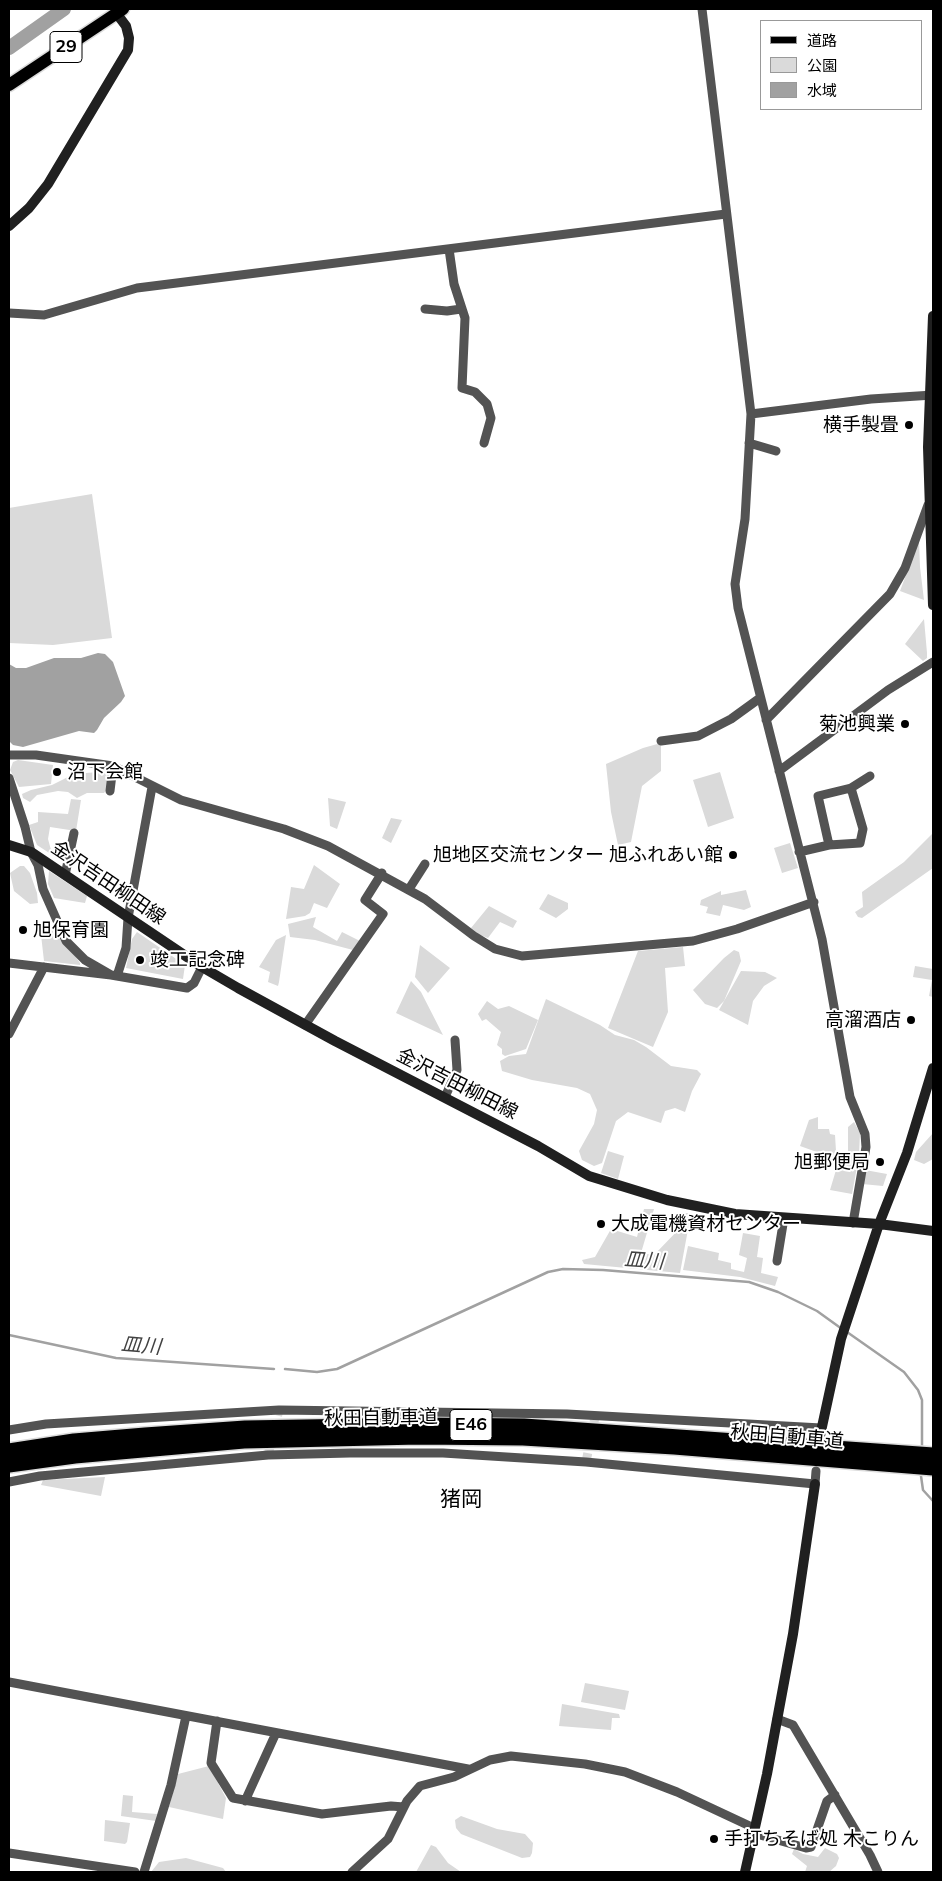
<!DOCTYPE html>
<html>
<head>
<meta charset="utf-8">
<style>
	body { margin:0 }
	#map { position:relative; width:942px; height:1881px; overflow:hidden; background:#fff; font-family:Mulish,"Noto Sans JP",sans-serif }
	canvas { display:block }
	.frame { position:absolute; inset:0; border:10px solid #000; pointer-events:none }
	.legend { position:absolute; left:760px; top:20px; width:162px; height:90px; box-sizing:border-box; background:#fff; border:1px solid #999; margin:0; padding:6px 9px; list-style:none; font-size:15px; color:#000 }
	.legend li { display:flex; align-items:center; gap:10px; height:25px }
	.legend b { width:25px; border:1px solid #999 }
</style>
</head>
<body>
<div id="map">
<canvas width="942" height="1881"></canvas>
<div class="frame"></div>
<ul class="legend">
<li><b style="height:6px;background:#000"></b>道路</li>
<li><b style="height:14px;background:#dadada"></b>公園</li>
<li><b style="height:14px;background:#a1a1a1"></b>水域</li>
</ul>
</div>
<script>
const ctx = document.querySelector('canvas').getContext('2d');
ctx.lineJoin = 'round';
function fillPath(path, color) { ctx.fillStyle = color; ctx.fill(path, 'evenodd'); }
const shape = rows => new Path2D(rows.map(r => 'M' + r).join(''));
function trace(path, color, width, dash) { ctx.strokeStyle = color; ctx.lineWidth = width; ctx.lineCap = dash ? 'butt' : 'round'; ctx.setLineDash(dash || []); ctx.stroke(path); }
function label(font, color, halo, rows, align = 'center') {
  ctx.font = font + ' Mulish,"Noto Sans JP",sans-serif'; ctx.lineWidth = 4; ctx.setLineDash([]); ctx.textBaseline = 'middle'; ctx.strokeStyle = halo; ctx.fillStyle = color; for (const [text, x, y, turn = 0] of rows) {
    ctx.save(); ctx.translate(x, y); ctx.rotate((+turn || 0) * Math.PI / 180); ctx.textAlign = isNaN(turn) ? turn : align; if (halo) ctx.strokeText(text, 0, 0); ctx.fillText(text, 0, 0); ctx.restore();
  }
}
const green = shape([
	[92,494,112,638,53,645,9,643,9,508],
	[919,540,920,567,924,600,900,591],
	[924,619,927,653,927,658,923,661,905,644],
	[661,743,661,771,642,786,631,842,618,845,611,812,606,764,643,748],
	[18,760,53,765,51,784,19,787,10,770,13,762],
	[99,772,105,773,108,777,107,789,104,793,87,793,77,798,68,792,58,791,37,795,30,802,23,798,22,794,31,790,52,785,74,774],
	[720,772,734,818,708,827,693,780],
	[328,798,346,802,337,829,330,826],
	[71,799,81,800,76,831,50,827,48,839,51,850,65,859,63,862,37,845,29,825,38,822,38,812,68,814],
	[391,818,402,820,391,843,382,838],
	[933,833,933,868,862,918,858,917,855,912,863,907,862,892,904,862],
	[790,843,798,868,782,873,774,848],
	[314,865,340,884,327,908,314,903,310,913,305,916,286,919,291,887,304,889],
	[20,866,24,866,30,873,37,893,38,903,30,904,14,891,10,873],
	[49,871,87,896,85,903,54,898,48,884],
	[746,890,751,907,744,910,723,905,720,916,706,913,708,907,700,905,701,900,721,891,721,895],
	[548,894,568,903,568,909,556,918,539,909],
	[489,906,517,921,513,928,500,922,488,938,480,935,471,928],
	[316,917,313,927,337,941,342,932,360,941,353,950,315,940,290,937,288,924],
	[40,926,54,927,80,963,80,965,44,961],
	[137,932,185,965,183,979,126,968,132,939],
	[286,935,279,982,278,986,268,982,270,972,259,967,276,940],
	[420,945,450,968,428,993,415,977],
	[683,947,685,966,665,968,668,1012,653,1047,608,1028,638,951],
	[734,950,739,952,741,961,724,1001,717,1008,705,1004,693,990,724,958],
	[915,966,933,969,933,997,929,996,932,980,913,977],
	[741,971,765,972,777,978,764,986,753,1001,748,1025,719,1010],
	[411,981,421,992,443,1035,396,1013],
	[546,999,600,1025,615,1035,634,1040,646,1047,671,1066,697,1070,701,1074,692,1091,685,1112,675,1108,665,1111,661,1123,628,1112,616,1121,602,1163,594,1166,582,1160,579,1151,594,1124,597,1110,590,1094,577,1088,532,1080,502,1071,500,1061,509,1056,526,1054],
	[487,1001,498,1009,509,1006,538,1020,526,1049,505,1056,502,1054,502,1049,497,1045,501,1032,486,1019,482,1021,478,1014],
	[818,1117,818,1129,829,1129,830,1134,835,1135,836,1151,848,1151,848,1127,854,1122,860,1133,859,1156,852,1194,830,1190,839,1160,800,1146,809,1120],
	[933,1133,933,1159,924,1164,914,1160,916,1152],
	[608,1151,624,1156,618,1179,601,1173],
	[865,1170,887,1174,883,1186,862,1184],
	[644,1209,654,1209,641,1253,654,1255,681,1227,684,1213,691,1213,680,1273,584,1264,582,1260,595,1257,611,1229,637,1237],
	[743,1233,760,1236,757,1257,763,1258,761,1273,778,1277,775,1286,740,1277,683,1270,688,1246,719,1253,718,1260,731,1263,731,1269,744,1272,747,1258,739,1255],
	[105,1477,101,1496,41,1485,43,1480],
	[585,1683,629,1691,625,1710,581,1702],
	[562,1704,619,1714,620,1718,612,1718,611,1730,559,1726],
	[209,1766,226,1798,223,1819,169,1807,178,1774],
	[123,1795,133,1796,132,1812,157,1814,156,1821,121,1816],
	[461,1816,497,1829,525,1834,533,1843,532,1853,530,1857,522,1858,461,1834,456,1828,455,1820],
	[105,1820,130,1823,127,1842,125,1844,104,1841],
	[431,1845,436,1847,448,1863,461,1872,416,1872],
	[825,1848,837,1854,839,1858,836,1866,829,1872,805,1872,807,1866,792,1854,794,1849,803,1854,818,1857],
	[186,1858,223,1868,226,1872,151,1872,159,1862]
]);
const water = shape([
	[98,653,105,654,113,662,125,696,121,702,104,718,97,730,94,733,79,731,23,747,13,745,9,741,9,664,16,668,26,668,54,658,81,658]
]);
const stream = shape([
	[847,1332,904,1372,918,1390,922,1400,922,1449],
	[9,1335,116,1358,274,1369],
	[285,1369,317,1372,337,1369,548,1272,563,1269,603,1270,749,1282,778,1292,817,1311,842,1329],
	[921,1476,923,1490,933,1501]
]);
const river = shape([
	[9,48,64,9]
]);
const streetTunnel = shape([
	[268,1455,279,1410],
	[586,1462,595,1417]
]);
const street = shape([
	[702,9,751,414,745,519,735,584,738,608,822,939,850,1097,865,1134,866,1147,853,1223],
	[449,249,454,284,465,318,462,388,475,392,487,404,491,418,484,443],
	[425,309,447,311,461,309],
	[9,313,44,315,137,288,726,214],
	[751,414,871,399,933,395],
	[749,443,776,451],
	[766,720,890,594,905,568,928,505],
	[661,741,698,736,731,719,760,698],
	[9,755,36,755,113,766,181,800,284,829,328,846,425,899,474,936,495,949,522,956,693,941,737,929,814,902],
	[779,771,888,690,933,662],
	[9,778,25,827,31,852,38,865,43,889,66,941,85,960,111,975],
	[110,791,113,766],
	[829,845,818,796,851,788,870,776],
	[799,852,829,845,860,843,863,829,851,788],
	[65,875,74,833],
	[409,889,425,864],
	[9,963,111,975,187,988,194,983,202,967],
	[117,976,126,948,128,918,152,787],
	[305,1025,383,914,365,900,382,873],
	[9,1034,44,967],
	[445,1097,457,1070,455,1040],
	[777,1261,784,1218],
	[9,1430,46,1424,279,1410,567,1414,821,1428],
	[9,1482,40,1476,268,1455,350,1453,443,1453,586,1462,815,1484,816,1471],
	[9,1682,468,1769],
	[777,1719,793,1725,870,1855,878,1872],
	[217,1721,211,1763,233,1798,322,1814,391,1806,404,1807],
	[245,1801,276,1733],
	[753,1833,806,1848,811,1847,827,1801,835,1795],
	[9,1853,135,1872],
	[144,1872,171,1785,186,1716],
	[352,1872,388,1839,407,1801,420,1786,454,1777,490,1760,511,1756,585,1764,625,1772,677,1792,754,1828]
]);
const secondary = shape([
	[9,226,29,208,48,184,128,50,129,38,126,26,117,14],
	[933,316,928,447,933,605],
	[9,845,31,852,202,967,238,988,335,1041,538,1146,589,1176,667,1200,735,1214,879,1224,933,1231],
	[820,1436,841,1339,879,1224,907,1153,933,1068],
	[745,1872,767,1774,793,1634,815,1484]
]);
const primary = shape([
	[9,85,123,9]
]);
const highway = shape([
	[9,1451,74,1441,145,1435,245,1428,420,1425,524,1426,933,1455],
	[9,1465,75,1456,244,1441,419,1437,523,1438,674,1447,933,1468]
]);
const markers = [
	[909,425,5,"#000"],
	[905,724,5,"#000"],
	[57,772,5,"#000"],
	[733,855,5,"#000"],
	[23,930,5,"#000"],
	[140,960,5,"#000"],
	[911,1020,5,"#000"],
	[880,1162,5,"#000"],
	[601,1224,5,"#000"],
	[714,1839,5,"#000"]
];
const shields = [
	[66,47,32],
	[471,1425,42]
];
const shieldNames = [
	["29",66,47],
	["E46",471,1425]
];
const poiNames = [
	["横手製畳",899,425],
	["菊池興業",895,724],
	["沼下会館",67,772,"left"],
	["旭地区交流センター 旭ふれあい館",723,855],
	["旭保育園",33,930,"left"],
	["竣工記念碑",150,960,"left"],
	["高溜酒店",901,1020],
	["旭郵便局",870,1162],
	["大成電機資材センター",611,1224,"left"],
	["手打ちそば処 木こりん",724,1839,"left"]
];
const streetNames = [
	["金沢吉田柳田線",108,883,34],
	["金沢吉田柳田線",457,1084,27],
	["秋田自動車道",381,1418,-1],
	["秋田自動車道",787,1437,5]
];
const waterNames = [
	["皿川",644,1261,4],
	["皿川",141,1346,5]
];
const quarterNames = [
	["猪岡",461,1500]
];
fillPath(green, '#dadada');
fillPath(water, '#a1a1a1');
trace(stream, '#a1a1a1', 2.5);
trace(river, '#a1a1a1', 14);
trace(streetTunnel, '#d9d9d9', 9, [9, 4.5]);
trace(primary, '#dbdbdb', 15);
trace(highway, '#dbdbdb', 18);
trace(street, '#535353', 9);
trace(secondary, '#202020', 10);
trace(primary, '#000', 12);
trace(highway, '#000', 15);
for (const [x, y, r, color] of markers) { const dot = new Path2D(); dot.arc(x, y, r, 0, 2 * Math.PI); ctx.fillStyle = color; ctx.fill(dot); trace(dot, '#fff', 2); }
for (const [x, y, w] of shields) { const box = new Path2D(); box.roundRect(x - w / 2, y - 15.5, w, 31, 4); ctx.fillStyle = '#fff'; ctx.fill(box); trace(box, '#000', 1); }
label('bold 18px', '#000', null, shieldNames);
label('19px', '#000', '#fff', poiNames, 'right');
label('19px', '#000', '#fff', streetNames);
label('italic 20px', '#424242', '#fff', waterNames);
label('21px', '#000', '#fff', quarterNames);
</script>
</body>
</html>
